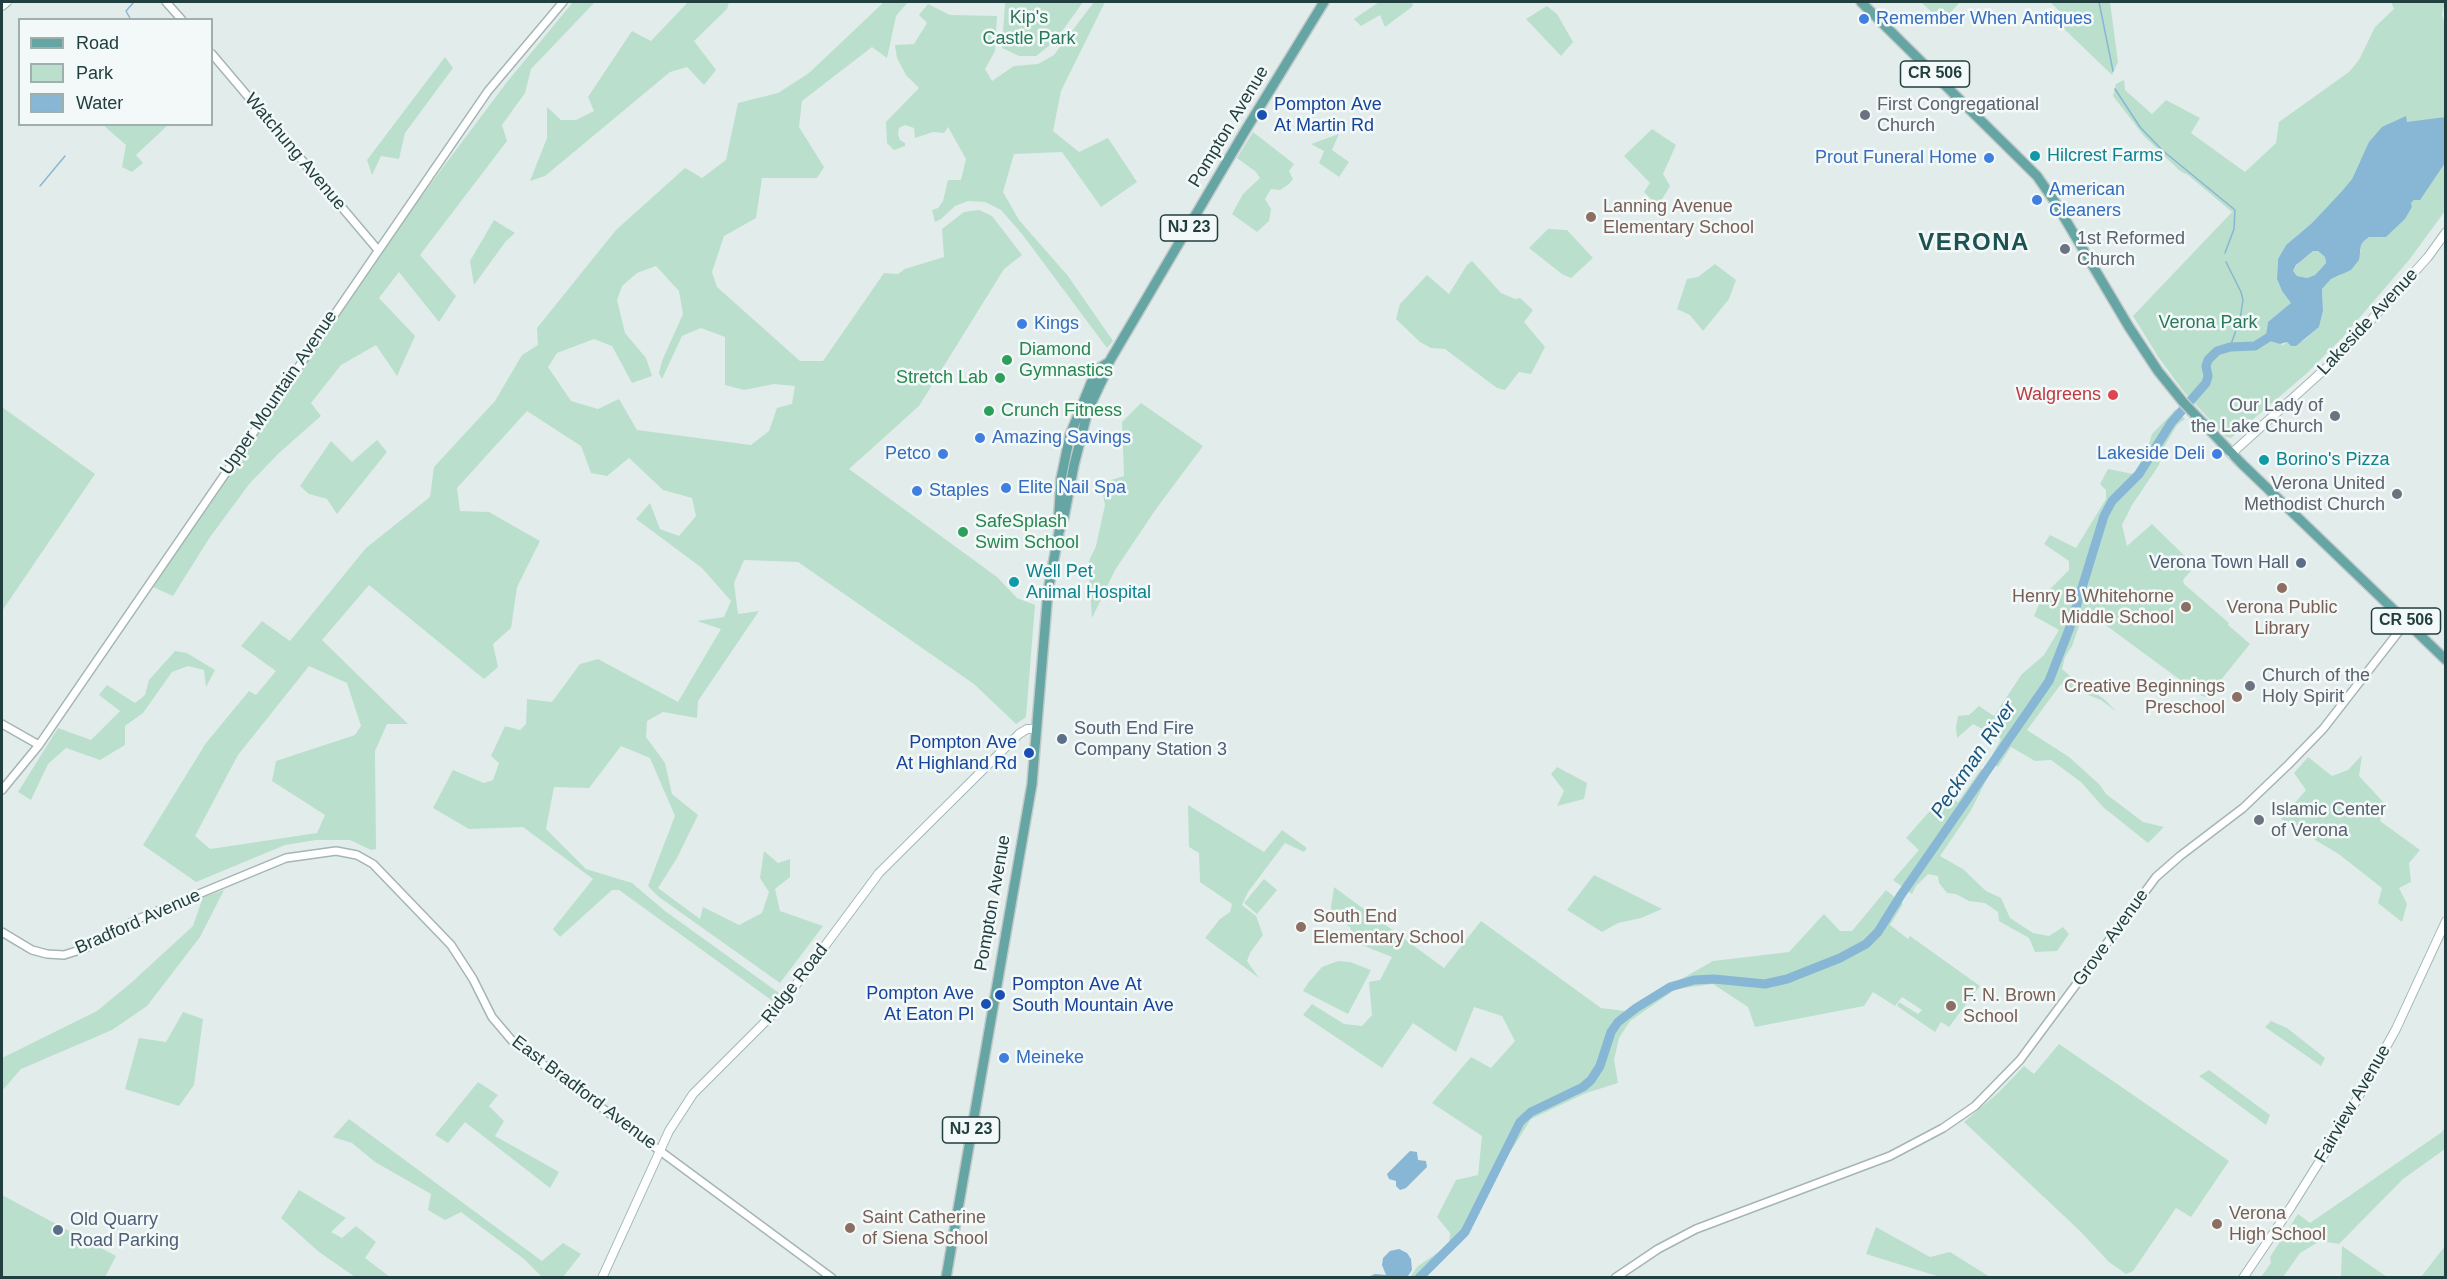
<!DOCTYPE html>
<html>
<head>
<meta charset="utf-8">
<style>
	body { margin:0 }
	#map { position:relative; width:2447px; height:1279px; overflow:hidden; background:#e2edeb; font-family:Arial,sans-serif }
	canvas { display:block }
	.frame { position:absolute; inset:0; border:3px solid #213f3e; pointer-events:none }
	.legend { position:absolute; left:18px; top:18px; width:195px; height:108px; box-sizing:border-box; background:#f3f9f8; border:2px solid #9fafae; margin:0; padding:8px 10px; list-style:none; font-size:18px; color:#213f3e }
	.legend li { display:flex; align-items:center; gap:12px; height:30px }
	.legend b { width:30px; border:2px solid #9fafae }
</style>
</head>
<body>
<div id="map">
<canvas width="2447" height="1279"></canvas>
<div class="frame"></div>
<ul class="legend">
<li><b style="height:8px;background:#65a5a4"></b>Road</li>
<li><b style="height:16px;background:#badfcd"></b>Park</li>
<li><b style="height:16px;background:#88b6d5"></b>Water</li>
</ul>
</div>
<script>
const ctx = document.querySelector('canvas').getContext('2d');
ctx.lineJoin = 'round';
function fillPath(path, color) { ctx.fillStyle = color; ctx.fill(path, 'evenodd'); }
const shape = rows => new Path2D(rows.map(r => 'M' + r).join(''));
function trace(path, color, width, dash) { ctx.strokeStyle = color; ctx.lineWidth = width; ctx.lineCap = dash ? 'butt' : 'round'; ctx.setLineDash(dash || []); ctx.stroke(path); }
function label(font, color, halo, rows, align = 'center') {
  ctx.font = font + ' Arial,sans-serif'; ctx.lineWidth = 5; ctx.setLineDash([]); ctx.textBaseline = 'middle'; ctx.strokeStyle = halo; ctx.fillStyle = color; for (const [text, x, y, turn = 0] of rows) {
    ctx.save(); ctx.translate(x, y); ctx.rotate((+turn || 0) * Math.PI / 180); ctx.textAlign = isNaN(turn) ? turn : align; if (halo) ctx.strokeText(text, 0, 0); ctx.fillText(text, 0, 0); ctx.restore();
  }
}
const green = shape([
	[573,2,595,2,531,69,525,93,502,125,507,141,420,255,456,296,439,322,399,272,379,298,415,336,397,376,376,345,341,365,311,403,321,416,279,453,250,483,210,537,173,596,153,587,420,198,507,82],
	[688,2,729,2,727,9,694,41,716,70,704,85,687,67,670,72,545,176,530,181,547,138,547,107,561,120,576,120,594,111,588,97,632,31,651,41],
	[884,2,908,2,896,16,887,58,872,47,802,101,799,127,824,167,817,178,762,178,756,218,724,236,712,272,717,287,800,361,823,361,884,273,898,274,905,269,944,257,942,229,964,212,979,210,992,216,1022,255,1004,269,919,406,849,469,997,577,1017,598,1035,605,1026,717,1016,724,974,684,798,562,744,560,734,583,738,614,759,611,698,701,697,718,663,712,647,721,646,737,665,763,672,794,698,815,677,858,658,888,700,919,703,907,739,925,762,913,769,892,760,878,764,851,778,863,790,859,790,877,775,889,780,911,823,926,780,983,659,897,648,886,675,816,650,758,621,746,589,788,554,787,546,829,586,869,632,883,665,911,779,993,774,1002,619,890,612,890,560,937,553,929,593,879,523,827,469,829,433,808,453,770,484,783,493,780,499,763,491,756,505,726,520,730,526,724,527,699,552,702,580,664,598,659,678,702,721,629,697,621,724,617,731,601,702,568,636,519,650,503,660,529,679,536,696,516,692,498,663,490,629,458,607,476,591,473,581,446,527,411,457,488,460,511,489,512,540,541,517,587,511,628,493,644,498,667,484,679,369,585,322,640,408,724,387,724,375,751,376,849,371,850,350,840,316,840,285,845,196,882,143,845,206,743,249,691,256,695,276,671,241,646,262,621,290,641,366,548,430,497,434,467,495,401,522,355,538,345,537,328,616,230,685,168,702,178,726,160,738,103,778,93,809,73],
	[656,266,679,291,683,314,662,361,659,373,662,379,682,336,701,328,725,337,725,385,744,390,774,384,795,386,792,404,777,408,769,431,751,445,637,430,619,399,598,409,571,401,548,367,557,353,594,339,612,346,632,383,652,376,646,358,625,333,617,300,622,286,637,273],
	[309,666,347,683,361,726,355,735,276,761,272,781,325,815,317,833,210,849,195,836,238,755],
	[1005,2,1083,2,1055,41,1036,56,1019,56,1002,48],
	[1094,2,1105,2,1061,91,1053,131,1079,152,1108,138,1137,182,1101,207,1062,152,1014,154,1003,192,1019,220,1068,276,1113,341,1107,348,1022,234,1001,210,985,202,968,201,955,206,941,219,935,222,932,210,938,208,943,201,948,180,961,180,966,159,948,127,944,133,933,132,915,138,914,128,905,125,899,128,898,134,900,140,905,143,905,146,894,150,887,143,886,122,919,88,906,75,897,58,895,45,914,44,927,23,919,15,928,4,950,15,997,16,995,51,985,69,992,81,1014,66,1038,64,1054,55],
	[1379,2,1412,2,1413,6,1385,27,1380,15,1361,26,1354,19],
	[1921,2,1960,2,1942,22],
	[2050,2,2110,2,2118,62,2112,75,2058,23,2065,16],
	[2391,2,2445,2,2442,15,2446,27,2445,117,2407,123,2360,161,2352,179,2342,191,2312,223,2286,245,2278,259,2277,279,2282,291,2292,303,2268,322,2267,336,2270,340,2283,345,2287,342,2291,346,2303,341,2319,327,2323,311,2322,289,2331,279,2341,275,2361,251,2361,245,2364,241,2369,237,2386,237,2405,219,2412,207,2411,203,2445,163,2445,211,2409,260,2343,337,2306,374,2231,438,2226,437,2184,392,2159,358,2133,316,2232,212,2188,175,2180,171,2144,136,2113,96,2116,84,2124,80,2125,90,2152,114,2166,100,2200,118,2191,133,2245,172,2276,143,2279,122,2349,72,2359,60,2375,27,2394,9],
	[1547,6,1557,14,1573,42,1561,56,1526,19],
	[445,57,453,68,405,133,399,159,381,156,372,175,367,160],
	[103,125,168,125,136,155,143,163,132,172,122,167,126,145],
	[1652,129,1676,145,1663,174,1670,186,1658,206,1644,192,1650,183,1624,156],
	[1253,132,1294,164,1289,171,1293,179,1289,184,1280,190,1271,189,1265,199,1271,209,1269,221,1257,232,1232,214,1243,194,1260,178,1256,172,1237,158],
	[1339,134,1332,150,1349,162,1339,177,1319,163,1324,151,1311,144],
	[494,220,515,233,506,241,474,285,470,261],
	[1548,229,1567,230,1593,258,1571,278,1562,274,1529,248],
	[2313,251,2318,251,2325,257,2326,263,2315,275,2307,278,2297,276,2293,271,2299,262],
	[1472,261,1501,293,1515,299,1520,298,1533,310,1524,322,1545,347,1531,374,1519,372,1505,390,1497,388,1445,349,1431,348,1420,342,1396,319,1400,304,1427,275,1449,294,1467,265],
	[1715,264,1736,280,1729,299,1703,331,1690,315,1677,309,1687,279,1698,277],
	[1141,403,1203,446,1156,509,1115,570,1092,618,1088,563,1096,546,1105,505,1101,483,1124,476,1122,422],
	[2,407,95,474,2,611],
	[2176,409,2185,419,2177,425,2164,447,2159,465,2132,505,2122,525,2127,546,2152,524,2195,566,2183,580,2184,584,2229,623,2228,625,2250,644,2207,697,2202,696,2088,612,2079,626,2072,646,2065,657,2062,669,2076,681,2104,699,2117,712,2101,700,2061,684,2027,730,2069,757,2100,785,2106,794,2143,822,2164,827,2148,843,2103,807,2081,782,2051,760,2035,761,2011,747,1998,767,1989,761,2001,739,1973,724,1957,738,1956,727,1958,716,1969,715,1979,706,1994,716,2022,674,2044,655,2059,630,2034,616,2042,597,2069,570,2069,561,2044,544,2050,535,2076,548,2106,499,2106,490,2100,484,2108,469,2133,474,2146,454,2152,434],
	[377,440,387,452,337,514,327,499,309,494,300,486,331,441,352,462],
	[175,651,187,653,215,670,206,687,204,670,188,666,172,672,143,713,125,726,125,745,100,760,66,748,48,764,31,800,18,792,58,728,91,740,120,711,99,695,107,685,135,703,145,695,149,680],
	[2362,755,2359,776,2386,805,2380,821,2420,850,2409,863,2411,882,2399,888,2407,904,2402,922,2378,903,2382,888,2340,855,2281,819,2306,790,2294,773,2308,757,2332,776,2348,770],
	[1557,767,1587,783,1584,799,1557,806,1564,791,1551,774],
	[1981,769,1989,775,1970,812,1940,856,1963,869,1986,891,2001,898,2010,918,2033,933,2049,936,2063,927,2069,934,2057,951,2035,952,2029,938,1999,921,1998,912,1985,903,1969,901,1956,894,1947,893,1939,883,1938,876,1928,874,1916,886,1912,894,1893,880,1919,850,1906,838,1944,795,1958,802],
	[1188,805,1264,852,1282,830,1307,848,1304,852,1285,843,1248,892,1242,905,1256,916,1263,935,1250,953,1247,961,1259,978,1205,938,1220,919,1230,912,1232,904,1200,882,1199,853,1189,847],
	[1594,875,1662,909,1641,918,1618,923,1602,932,1567,910],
	[1264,879,1277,890,1257,914,1244,903],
	[1334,887,1444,968,1481,921,1601,1008,1625,1011,1713,961,1789,952,1824,914,1840,931,1852,931,1886,890,1903,904,1890,925,1908,939,1910,936,1980,986,1949,1027,1941,1022,1935,1032,1897,1006,1899,1002,1918,1014,1922,1010,1902,997,1895,1006,1873,992,1864,1006,1755,1027,1748,1007,1713,984,1676,989,1630,1021,1619,1038,1614,1060,1618,1083,1586,1093,1531,1119,1502,1165,1465,1238,1424,1277,1410,1277,1418,1266,1449,1245,1450,1233,1437,1217,1456,1180,1478,1175,1482,1136,1432,1103,1471,1057,1491,1068,1515,1041,1502,1016,1474,1007,1456,1052,1413,1023,1382,1068,1303,1015,1312,1004,1344,1024,1362,1026,1372,1015,1369,982,1380,980,1392,957,1354,942,1350,927,1330,914],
	[224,890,200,937,147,1006,112,1030,21,1069,2,1091,2,1058,97,1011,132,982,193,926,203,897],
	[1338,961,1350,962,1371,970,1348,1014,1303,991,1308,983,1322,967],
	[183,1012,203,1019,194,1085,179,1106,125,1089,139,1038,166,1042],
	[2271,1021,2287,1028,2325,1058,2321,1066,2265,1027],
	[2059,1044,2229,1161,2191,1217,2176,1208,2133,1271,2126,1274,2109,1262,2079,1230,1964,1122,1998,1093,2024,1066,2034,1074],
	[2209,1070,2270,1115,2266,1125,2199,1076],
	[478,1082,498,1095,489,1106,504,1121,495,1136,559,1172,550,1188,465,1122,448,1143,435,1135],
	[349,1119,542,1261,563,1243,581,1254,563,1277,542,1277,524,1259,461,1212,445,1220,428,1210,431,1194,375,1162,352,1143,333,1137],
	[2445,1127,2445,1149,2403,1179,2339,1244,2320,1241,2300,1253,2283,1277,2261,1277,2271,1263,2270,1257,2298,1214,2310,1223,2442,1132],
	[299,1190,346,1218,331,1232,342,1238,356,1226,376,1242,365,1258,390,1277,355,1277,319,1252,281,1218],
	[2,1195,116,1256,105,1277,2,1277],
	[1876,1227,1930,1257,1950,1252,1990,1277,1940,1277,1866,1254],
	[2342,1246,2387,1277,2341,1277],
	[2445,1246,2445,1277,2421,1277]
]);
const water = shape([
	[2406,116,2407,122,2445,117,2445,163,2420,200,2414,200,2411,203,2412,207,2405,219,2386,237,2369,237,2364,241,2361,245,2359,260,2351,270,2331,279,2322,289,2323,311,2319,327,2296,346,2291,346,2287,342,2280,344,2270,341,2266,336,2268,322,2291,303,2282,291,2277,279,2278,259,2286,245,2312,223,2342,191,2352,179,2369,142,2382,127],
	[2313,251,2318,251,2325,257,2326,263,2315,275,2307,278,2297,276,2293,271,2296,265],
	[1410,1151,1417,1152,1418,1160,1426,1161,1427,1167,1406,1188,1400,1190,1396,1186,1396,1181,1389,1179,1387,1174],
	[1399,1249,1407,1253,1411,1259,1412,1270,1408,1276,1405,1277,1368,1277,1375,1274,1386,1275,1382,1265,1383,1258,1390,1251]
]);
const stream = shape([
	[2099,2,2113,71],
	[131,20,126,11,134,2],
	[2115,89,2140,127,2162,150,2235,210,2234,229,2225,253],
	[40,186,65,156],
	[2226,262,2241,292,2243,300,2240,319,2230,347]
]);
const river = shape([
	[1419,1278,1465,1232,1520,1122,1531,1112,1583,1087,1591,1080,1600,1066,1611,1032,1618,1022,1636,1008,1670,987,1694,980,1714,979,1765,984,1787,979,1840,958,1866,944,1878,932,1901,895,2049,681,2070,627,2104,516,2112,501,2139,474,2171,423,2206,383,2208,376,2206,366,2208,360,2217,351,2230,347,2255,346,2277,332]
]);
const tertiary = shape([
	[166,2,182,20],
	[212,54,378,250],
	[2,724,39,745],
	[2,790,39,745,488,91,563,2],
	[2,932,32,950,47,954,64,955,83,949,138,919,286,858,336,851,357,855,373,864,451,945,473,979,492,1017,514,1043,832,1278],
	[1615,1278,1658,1249,1696,1229,1890,1156,1943,1128,1975,1106,2020,1060,2156,877,2180,856,2243,808,2289,764,2323,729,2400,630,2412,626]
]);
const secondary = shape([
	[2,6,7,2],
	[2231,454,2336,359,2428,257,2446,232],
	[602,1278,669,1131,693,1094,778,1009,879,873,1019,734,1027,729,1037,729],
	[2243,1278,2291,1207,2346,1119,2396,1029,2446,921]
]);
const primary = shape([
	[1861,2,2037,176,2055,202,2129,327,2158,371,2183,402,2241,463,2446,660],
	[1058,527,1061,479,1070,435,1091,383,1101,367,1109,362],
	[946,1278,1032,784,1048,591,1059,532,1064,517,1074,465,1088,410,1107,370,1109,362,1245,131,1324,2]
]);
const markers = [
	[1864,19,6,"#3f7fe0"],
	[1262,115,6,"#1a4fb4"],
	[1865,115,6,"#6b7280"],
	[2035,156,6,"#0f9aa8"],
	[1989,158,6,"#3f7fe0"],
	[2037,200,6,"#3f7fe0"],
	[1591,217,6,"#8d6e63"],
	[2065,249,6,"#6b7280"],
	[1022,324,6,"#3f7fe0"],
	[1007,360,6,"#2e9e5b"],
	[1000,378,6,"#2e9e5b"],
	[2113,395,6,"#e0444e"],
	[989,411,6,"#2e9e5b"],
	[2335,416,6,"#6b7280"],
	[980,438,6,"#3f7fe0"],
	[943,454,6,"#3f7fe0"],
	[2217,454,6,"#3f7fe0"],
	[2264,460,6,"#0f9aa8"],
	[1006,488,6,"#3f7fe0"],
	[917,491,6,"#3f7fe0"],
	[2397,494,6,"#6b7280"],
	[963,532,6,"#2e9e5b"],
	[2301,563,6,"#5c6f8a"],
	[1014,582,6,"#0f9aa8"],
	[2282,588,6,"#8d6e63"],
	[2186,607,6,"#8d6e63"],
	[2250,686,6,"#6b7280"],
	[2237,697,6,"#8d6e63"],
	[1062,739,6,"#5c6f8a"],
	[1029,753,6,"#1a4fb4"],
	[2259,820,6,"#6b7280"],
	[1301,927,6,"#8d6e63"],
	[1000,995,6,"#1a4fb4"],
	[986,1004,6,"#1a4fb4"],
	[1951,1006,6,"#8d6e63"],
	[1004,1058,6,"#3f7fe0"],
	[2217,1224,6,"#8d6e63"],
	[850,1228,6,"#8d6e63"],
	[58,1230,6,"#5c6f8a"]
];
const shields = [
	[1935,74,69],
	[1189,228,57],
	[2406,621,69],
	[971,1130,57]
];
const shieldNames = [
	["CR 506",1935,74],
	["NJ 23",1189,228],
	["CR 506",2406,621],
	["NJ 23",971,1130]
];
const parkNames = [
	["Kip's",1029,18],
	["Castle Park",1029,39],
	["Verona Park",2208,323]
];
const shopNames = [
	["Remember When Antiques",1876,19],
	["Prout Funeral Home",1977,158,"right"],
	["American",2049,190],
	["Cleaners",2049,211],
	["Kings",1034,324],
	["Amazing Savings",992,438],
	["Petco",931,454,"right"],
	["Lakeside Deli",2205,454,"right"],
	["Elite Nail Spa",1018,488],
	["Staples",929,491],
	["Meineke",1016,1058]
];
const transitNames = [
	["Pompton Ave",1274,105],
	["At Martin Rd",1274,126],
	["Pompton Ave",1017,743,"right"],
	["At Highland Rd",1017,764,"right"],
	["Pompton Ave At",1012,985],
	["South Mountain Ave",1012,1006],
	["Pompton Ave",974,994,"right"],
	["At Eaton Pl",974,1015,"right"]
];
const worshipNames = [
	["First Congregational",1877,105],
	["Church",1877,126],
	["1st Reformed",2077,239],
	["Church",2077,260],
	["Our Lady of",2323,406,"right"],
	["the Lake Church",2323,427,"right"],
	["Verona United",2385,484,"right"],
	["Methodist Church",2385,505,"right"],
	["Church of the",2262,676],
	["Holy Spirit",2262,697],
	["Islamic Center",2271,810],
	["of Verona",2271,831]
];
const streetNames = [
	["Pompton Avenue",1229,127,-59],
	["Watchung Avenue",295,152,50],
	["Lakeside Avenue",2368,322,-47],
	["Upper Mountain Avenue",279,393,-56],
	["Pompton Avenue",993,903,-80],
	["Bradford Avenue",138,922,-24],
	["Grove Avenue",2111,938,-54],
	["Ridge Road",795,984,-52],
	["East Bradford Avenue",584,1093,37],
	["Fairview Avenue",2353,1104,-60]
];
const cultureNames = [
	["Hilcrest Farms",2047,156],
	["Borino's Pizza",2276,460],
	["Well Pet",1026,572],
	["Animal Hospital",1026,593]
];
const educationNames = [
	["Lanning Avenue",1603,207],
	["Elementary School",1603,228],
	["Henry B Whitehorne",2174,597,"right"],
	["Middle School",2174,618,"right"],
	["Verona Public",2282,608,"center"],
	["Library",2282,629,"center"],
	["Creative Beginnings",2225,687,"right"],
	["Preschool",2225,708,"right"],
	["South End",1313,917],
	["Elementary School",1313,938],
	["F. N. Brown",1963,996],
	["School",1963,1017],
	["Verona",2229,1214],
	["High School",2229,1235],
	["Saint Catherine",862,1218],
	["of Siena School",862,1239]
];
const leisureNames = [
	["Diamond",1019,350],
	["Gymnastics",1019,371],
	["Stretch Lab",988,378,"right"],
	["Crunch Fitness",1001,411],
	["SafeSplash",975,522],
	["Swim School",975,543]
];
const healthNames = [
	["Walgreens",2101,395]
];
const serviceNames = [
	["Verona Town Hall",2289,563,"right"],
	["South End Fire",1074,729],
	["Company Station 3",1074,750],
	["Old Quarry",70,1220],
	["Road Parking",70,1241]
];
const waterNames = [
	["Peckman River",1974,760,-56]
];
const districtNames = [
	["VERONA",1974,243]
];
fillPath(green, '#badfcd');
fillPath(water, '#88b6d5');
trace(stream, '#88b6d5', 1.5);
trace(river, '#88b6d5', 9);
trace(tertiary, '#a4b5b4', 10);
trace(secondary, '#a0b9b6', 10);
trace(primary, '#c1c9c9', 12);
trace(tertiary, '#fff', 7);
trace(secondary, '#fff', 8);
trace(primary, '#65a5a4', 9);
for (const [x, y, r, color] of markers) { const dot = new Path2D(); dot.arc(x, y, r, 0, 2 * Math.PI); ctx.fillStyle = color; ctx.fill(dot); trace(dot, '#f3f9f8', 2); }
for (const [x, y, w] of shields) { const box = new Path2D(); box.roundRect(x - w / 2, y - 13, w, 26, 4.5); ctx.fillStyle = '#f3f9f8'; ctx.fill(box); trace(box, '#213f3e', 1.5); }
label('bold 16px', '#213f3e', null, shieldNames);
label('18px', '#29785b', '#f3f9f8', parkNames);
label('18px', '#366cbe', '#f3f9f8', shopNames, 'left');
label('18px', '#164399', '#f3f9f8', transitNames, 'left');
label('18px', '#5b616d', '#f3f9f8', worshipNames, 'left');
label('18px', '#213f3e', '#f3f9f8', streetNames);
label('18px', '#0d838f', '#f3f9f8', cultureNames, 'left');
label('18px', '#785e54', '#f3f9f8', educationNames, 'left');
label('18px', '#27864d', '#f3f9f8', leisureNames, 'left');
label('18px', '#be3a42', '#f3f9f8', healthNames, 'right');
label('18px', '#4e5e75', '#f3f9f8', serviceNames, 'left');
label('italic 20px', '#18557e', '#f3f9f8', waterNames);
ctx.letterSpacing = '1.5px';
label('bold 24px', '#1c5252', '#f3f9f8', districtNames);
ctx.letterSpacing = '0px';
</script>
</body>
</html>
